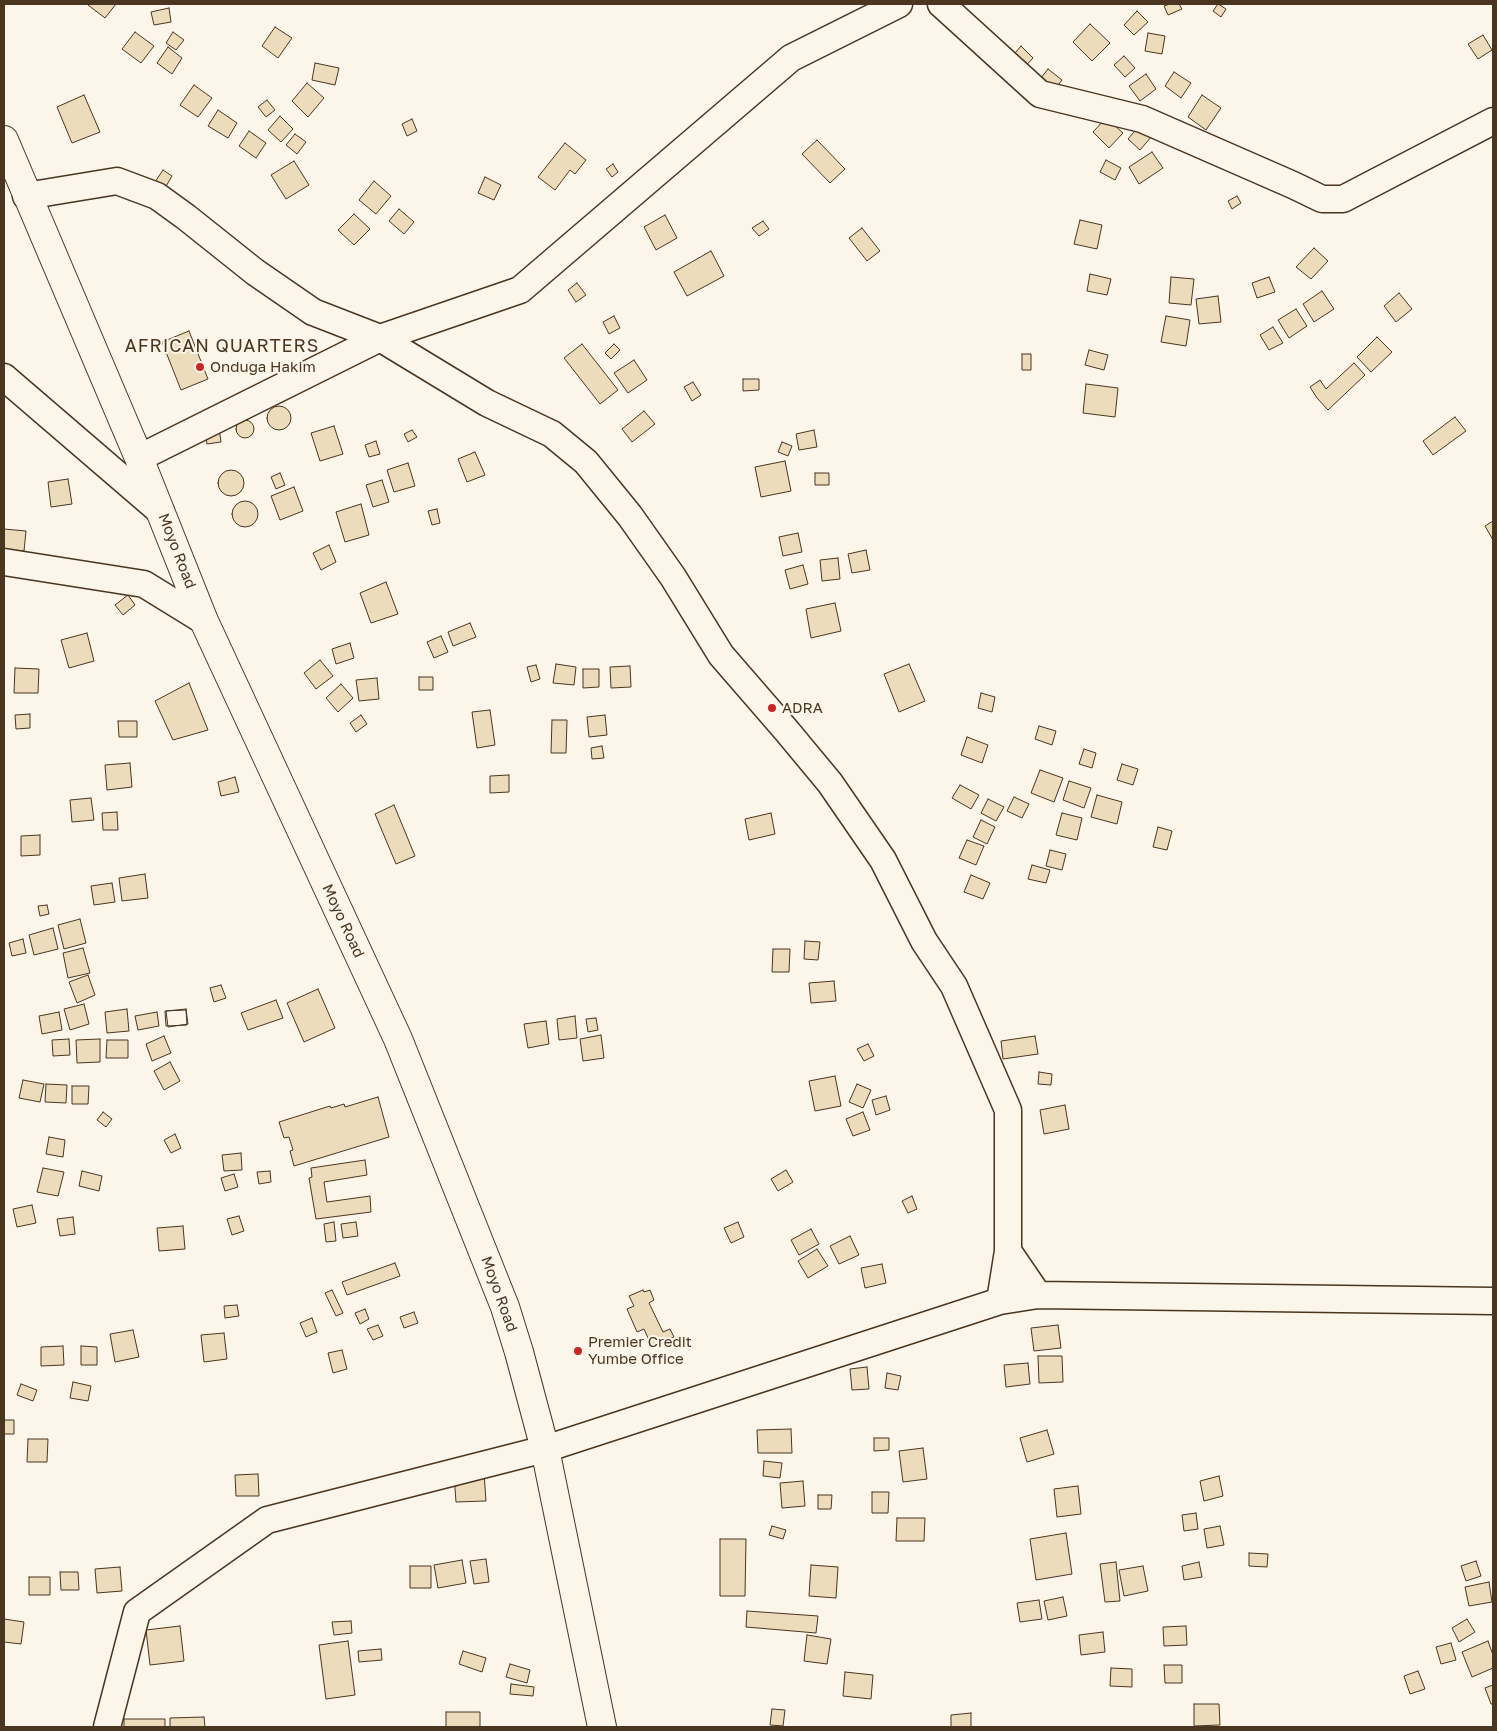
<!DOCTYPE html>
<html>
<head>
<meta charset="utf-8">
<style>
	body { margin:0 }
	#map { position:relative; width:1497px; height:1731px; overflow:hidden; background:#fbf6e9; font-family:"Golos Text",sans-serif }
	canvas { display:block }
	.frame { position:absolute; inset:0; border:5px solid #4a3520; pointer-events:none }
</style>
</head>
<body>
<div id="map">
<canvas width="1497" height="1731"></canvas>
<div class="frame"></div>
</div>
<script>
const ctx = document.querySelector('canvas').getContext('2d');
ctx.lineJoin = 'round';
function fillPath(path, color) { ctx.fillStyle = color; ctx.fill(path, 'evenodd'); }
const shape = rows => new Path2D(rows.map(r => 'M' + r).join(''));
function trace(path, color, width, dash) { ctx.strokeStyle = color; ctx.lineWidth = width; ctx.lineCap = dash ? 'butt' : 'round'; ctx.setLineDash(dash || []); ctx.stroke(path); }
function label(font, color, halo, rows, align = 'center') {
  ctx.font = font + ' "Golos Text",sans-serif'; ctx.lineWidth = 4; ctx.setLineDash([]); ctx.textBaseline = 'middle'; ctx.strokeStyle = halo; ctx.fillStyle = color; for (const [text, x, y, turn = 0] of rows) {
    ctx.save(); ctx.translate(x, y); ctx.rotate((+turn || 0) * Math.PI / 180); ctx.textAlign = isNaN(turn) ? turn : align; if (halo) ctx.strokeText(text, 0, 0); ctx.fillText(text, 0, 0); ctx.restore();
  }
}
const building = shape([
	[88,4,116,4,105,18,88,5,88,4],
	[1170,4,1179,4,1182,9,1168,15,1164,6,1170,4],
	[1218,4,1226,9,1221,17,1213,11,1218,4],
	[169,8,171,22,154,25,151,12,169,8],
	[1137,11,1148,22,1134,35,1124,25,1137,11],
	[1090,24,1110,43,1092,61,1073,42,1090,24],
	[275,27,292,38,278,58,262,46,275,27],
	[135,32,154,46,141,63,122,49,135,32],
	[173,32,184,40,176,50,166,43,173,32],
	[1148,33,1165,36,1162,54,1145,51,1148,33],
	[1483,35,1492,50,1478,59,1468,44,1483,35],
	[1021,46,1033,58,1022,70,1010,59,1021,46],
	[168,47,182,58,172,74,157,63,168,47],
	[1124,56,1135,68,1125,77,1114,65,1124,56],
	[315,63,339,68,335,85,312,80,315,63],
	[1048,69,1062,80,1051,94,1037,83,1048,69],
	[1174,72,1191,83,1181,98,1165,86,1174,72],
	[1146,74,1156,89,1140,101,1129,86,1146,74],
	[307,83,324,98,308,117,292,101,307,83],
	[194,85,212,98,198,117,180,105,194,85],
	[84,95,100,132,72,143,57,107,84,95],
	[1202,95,1221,108,1206,130,1188,117,1202,95],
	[267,100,275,110,266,117,258,107,267,100],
	[218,110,237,123,228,138,208,126,218,110],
	[280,116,293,129,281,142,268,130,280,116],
	[1106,118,1123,133,1109,148,1093,132,1106,118],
	[412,119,417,131,407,136,402,124,412,119],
	[1140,125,1152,136,1140,150,1128,139,1140,125],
	[249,131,266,143,256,158,239,146,249,131],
	[295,134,306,142,297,154,286,145,295,134],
	[817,140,845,169,830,183,802,154,817,140],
	[565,143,586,160,575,174,570,170,555,190,538,177,565,143],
	[1152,152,1163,168,1139,184,1129,167,1152,152],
	[1106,160,1121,168,1115,180,1100,172,1106,160],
	[294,161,309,185,286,199,271,175,294,161],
	[613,164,618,172,612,177,606,169,613,164],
	[163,170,172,176,165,188,155,182,163,170],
	[485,177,501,185,494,200,478,193,485,177],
	[374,181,391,196,376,214,359,200,374,181],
	[1237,196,1241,203,1232,209,1228,201,1237,196],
	[399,209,414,222,404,234,389,221,399,209],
	[354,214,370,229,354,245,338,230,354,214],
	[665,215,677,238,656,250,644,227,665,215],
	[1080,220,1102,225,1097,249,1074,244,1080,220],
	[763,221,769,229,759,236,752,228,763,221],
	[862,228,880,251,867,261,849,238,862,228],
	[1314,248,1328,261,1311,279,1296,267,1314,248],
	[711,251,724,276,687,296,674,272,711,251],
	[1090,274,1111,279,1107,295,1087,291,1090,274],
	[1171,277,1194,279,1191,305,1169,303,1171,277],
	[1269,277,1275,292,1257,298,1252,283,1269,277],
	[577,283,586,295,576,302,568,290,577,283],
	[1322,291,1334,309,1314,322,1303,304,1322,291],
	[1399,293,1412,309,1396,322,1384,306,1399,293],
	[1218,296,1221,322,1199,324,1196,299,1218,296],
	[1296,309,1307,326,1289,338,1278,320,1296,309],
	[614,316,620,328,609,334,603,322,614,316],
	[1166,316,1190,320,1186,346,1161,342,1166,316],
	[1273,327,1283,343,1269,350,1260,335,1273,327],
	[189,331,208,379,181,390,162,342,189,331],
	[1377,337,1392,352,1371,372,1357,357,1377,337],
	[582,344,618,390,600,404,564,358,582,344],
	[614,344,620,350,611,359,605,353,614,344],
	[1089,350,1108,355,1104,370,1085,365,1089,350],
	[1022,354,1031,354,1031,370,1022,370,1022,354],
	[634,360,647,380,628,393,614,373,634,360],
	[1354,363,1365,375,1328,410,1317,398,1310,387,1320,380,1326,389,1354,363],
	[743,379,759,379,759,390,743,391,743,379],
	[693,382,701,395,692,401,684,387,693,382],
	[1086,384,1118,388,1115,417,1083,413,1086,384],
	'267 418a12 12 0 1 1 24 0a12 12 0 1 1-24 0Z',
	[644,411,655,424,632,442,622,429,644,411],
	[1455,417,1466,431,1433,455,1423,441,1455,417],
	'236 429a9 9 0 1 1 18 0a9 9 0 1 1-18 0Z',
	[334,426,343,454,320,461,311,433,334,426],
	[219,428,221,442,207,444,205,431,219,428],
	[412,430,417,437,408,442,404,434,412,430],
	[814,430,817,447,799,450,796,434,814,430],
	[376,441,380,454,369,457,365,445,376,441],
	[782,442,792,446,788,456,778,452,782,442],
	[475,452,485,475,467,482,458,459,475,452],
	[785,461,791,491,761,497,755,467,785,461],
	[408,463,415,486,394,492,387,470,408,463],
	'218 483a13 13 0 1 1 26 0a13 13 0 1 1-26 0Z',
	[280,473,285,485,276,489,271,477,280,473],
	[815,473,829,473,829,485,815,485,815,473],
	[68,479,72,504,51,507,48,482,68,479],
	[382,480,389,502,373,507,366,485,382,480],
	[294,487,303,511,280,520,271,496,294,487],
	'232 514a13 13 0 1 1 26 0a13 13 0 1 1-26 0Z',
	[361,504,369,535,345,542,336,512,361,504],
	[437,509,440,523,432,525,428,511,437,509],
	[1493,521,1493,540,1485,526,1493,521],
	[4,529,26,531,24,551,4,549,4,529],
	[798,533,802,552,783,556,779,537,798,533],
	[329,545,336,562,321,570,313,553,329,545],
	[866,550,870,570,852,573,848,554,866,550],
	[838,558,840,579,822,581,820,560,838,558],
	[803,565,808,584,790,589,785,570,803,565],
	[386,582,398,614,371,623,360,593,386,582],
	[128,595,135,605,123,615,115,605,128,595],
	[835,603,841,631,811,638,806,609,835,603],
	[470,623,476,637,453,646,448,632,470,623],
	[87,633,94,661,69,668,61,640,87,633],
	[441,636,448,652,434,658,427,642,441,636],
	[350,643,354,658,336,664,332,649,350,643],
	[320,660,333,676,316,689,304,673,320,660],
	[556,664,576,667,574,685,553,683,556,664],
	[909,664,925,701,899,712,884,674,909,664],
	[536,665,540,679,531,682,527,667,536,665],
	[630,666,631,687,611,688,610,667,630,666],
	[15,668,39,669,38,693,14,693,15,668],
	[583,669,599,669,599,687,583,688,583,669],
	[419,677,433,677,433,690,419,690,419,677],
	[377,678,379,699,359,701,356,680,377,678],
	[189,683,208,730,173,740,155,701,189,683],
	[341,684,353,698,338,712,326,698,341,684],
	[981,693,995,697,992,712,978,708,981,693],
	[490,710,495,745,477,748,472,712,490,710],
	[30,714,30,728,16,729,15,715,30,714],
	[361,715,367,724,356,732,350,723,361,715],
	[605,715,607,735,589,737,587,717,605,715],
	[552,720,567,720,566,753,551,753,552,720],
	[118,721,137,721,137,737,119,737,118,721],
	[1039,726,1056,731,1052,745,1035,739,1039,726],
	[967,737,988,745,982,763,961,755,967,737],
	[602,746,604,758,592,759,591,748,602,746],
	[1084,749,1096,753,1092,768,1079,764,1084,749],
	[130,763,132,787,107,790,105,765,130,763],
	[1122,764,1138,769,1133,785,1117,780,1122,764],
	[1040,770,1063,778,1054,802,1031,793,1040,770],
	[509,775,509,792,490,793,490,776,509,775],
	[235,777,239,792,221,796,218,782,235,777],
	[1069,781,1091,788,1084,808,1063,800,1069,781],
	[960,785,979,795,971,809,952,798,960,785],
	[1097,795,1122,802,1117,824,1091,817,1097,795],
	[1014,797,1029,804,1022,818,1007,811,1014,797],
	[91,798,94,820,72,822,70,800,91,798],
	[988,799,1004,807,996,821,981,813,988,799],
	[394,805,415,856,396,864,375,814,394,805],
	[117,812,118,830,103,830,102,813,117,812],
	[771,813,775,834,749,840,745,819,771,813],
	[1062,813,1082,818,1077,840,1056,835,1062,813],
	[981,820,995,827,987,844,973,837,981,820],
	[1158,827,1172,831,1167,850,1153,847,1158,827],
	[40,835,40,855,21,856,21,836,40,835],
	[967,840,984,846,976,865,959,858,967,840],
	[1050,850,1066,854,1062,870,1046,866,1050,850],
	[1032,865,1050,870,1046,883,1028,879,1032,865],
	[145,874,148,898,122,901,119,878,145,874],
	[971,875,990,883,983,899,964,892,971,875],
	[112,883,115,902,94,905,91,886,112,883],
	[47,905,49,914,40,916,38,906,47,905],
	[80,919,86,943,64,949,58,925,80,919],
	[53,928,58,949,34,955,29,935,53,928],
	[23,939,26,953,12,956,9,943,23,939],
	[805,941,820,942,818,960,804,959,805,941],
	[83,948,90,973,68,978,63,953,83,948],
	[773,949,790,949,789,972,772,972,773,949],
	[88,975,95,995,77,1003,69,982,88,975],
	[834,981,836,1001,811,1003,809,983,834,981],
	[221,985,226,998,214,1002,210,988,221,985],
	[318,989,335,1028,304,1042,287,1003,318,989],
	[276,1000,283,1018,248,1030,241,1013,276,1000],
	[84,1004,89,1024,70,1030,64,1009,84,1004],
	[127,1009,129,1031,107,1033,105,1012,127,1009],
	[186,1009,188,1024,168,1027,166,1011,186,1009],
	[186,1010,187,1025,166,1026,165,1011,186,1010],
	[59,1012,62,1030,42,1034,39,1016,59,1012],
	[157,1012,159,1026,138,1030,135,1016,157,1012],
	[575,1016,577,1038,559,1040,557,1019,575,1016],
	[596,1018,598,1030,588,1032,586,1019,596,1018],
	[546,1021,549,1044,528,1048,524,1024,546,1021],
	[601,1035,604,1058,583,1061,580,1039,601,1035],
	[164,1036,171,1053,152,1061,146,1044,164,1036],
	[1035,1036,1038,1054,1003,1059,1001,1041,1035,1036],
	[69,1039,70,1055,53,1056,52,1040,69,1039],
	[100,1039,100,1062,77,1063,76,1040,100,1039],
	[107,1040,128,1040,128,1058,106,1058,107,1040],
	[868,1044,874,1056,864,1061,857,1049,868,1044],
	[170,1062,180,1081,164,1090,154,1071,170,1062],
	[1039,1072,1052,1074,1051,1085,1038,1084,1039,1072],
	[835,1076,841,1106,815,1111,809,1081,835,1076],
	[23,1080,44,1084,40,1102,19,1098,23,1080],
	[46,1084,67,1085,66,1103,45,1102,46,1084],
	[857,1084,871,1090,863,1108,849,1102,857,1084],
	[72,1086,89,1086,88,1104,72,1104,72,1086],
	[886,1096,890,1110,876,1115,872,1100,886,1096],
	[378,1097,389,1137,294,1166,290,1151,293,1150,289,1137,284,1138,279,1122,330,1106,331,1108,344,1104,345,1107,378,1097],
	[1065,1105,1069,1129,1044,1134,1040,1110,1065,1105],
	[103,1112,112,1119,106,1127,97,1120,103,1112],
	[863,1112,870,1130,853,1136,846,1119,863,1112],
	[175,1134,181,1148,171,1153,164,1140,175,1134],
	[49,1137,65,1140,63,1157,46,1154,49,1137],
	[241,1153,242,1170,224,1171,222,1155,241,1153],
	[365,1160,367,1175,324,1182,327,1202,370,1196,371,1212,316,1219,309,1178,312,1177,311,1168,365,1160],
	[43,1168,64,1172,58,1196,37,1192,43,1168],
	[786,1170,793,1182,778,1191,771,1179,786,1170],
	[82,1171,102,1176,99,1191,79,1186,82,1171],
	[270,1171,271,1182,259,1184,257,1172,270,1171],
	[234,1174,238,1187,225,1191,221,1178,234,1174],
	[912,1196,917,1209,908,1213,902,1201,912,1196],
	[32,1205,36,1223,17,1227,13,1209,32,1205],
	[239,1216,244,1231,232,1235,227,1219,239,1216],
	[73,1217,75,1234,60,1236,57,1219,73,1217],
	[334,1222,336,1241,326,1242,324,1224,334,1222],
	[356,1222,358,1236,343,1238,341,1224,356,1222],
	[738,1222,744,1237,731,1243,724,1228,738,1222],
	[183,1226,185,1249,159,1251,157,1228,183,1226],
	[811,1229,819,1244,799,1255,791,1240,811,1229],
	[850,1236,859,1255,839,1264,830,1246,850,1236],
	[817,1249,828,1266,808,1278,798,1261,817,1249],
	[395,1263,400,1276,347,1295,342,1282,395,1263],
	[882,1264,886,1283,865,1288,861,1268,882,1264],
	[332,1290,343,1313,336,1316,325,1293,332,1290],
	[643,1290,644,1292,650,1290,654,1300,649,1303,663,1332,670,1329,674,1337,652,1347,644,1329,637,1332,627,1309,634,1306,629,1296,643,1290],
	[237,1305,239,1316,225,1318,224,1306,237,1305],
	[365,1309,369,1319,360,1324,355,1313,365,1309],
	[414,1312,418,1323,404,1328,400,1317,414,1312],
	[312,1318,317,1332,306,1337,300,1323,312,1318],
	[378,1325,383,1336,373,1340,367,1329,378,1325],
	[1058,1325,1061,1348,1034,1351,1031,1328,1058,1325],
	[133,1330,139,1357,115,1362,110,1334,133,1330],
	[224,1333,227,1359,204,1362,201,1335,224,1333],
	[63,1346,64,1365,41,1366,41,1347,63,1346],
	[81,1346,97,1347,97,1365,81,1365,81,1346],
	[342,1350,347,1369,333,1373,328,1353,342,1350],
	[1038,1356,1062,1356,1063,1382,1039,1383,1038,1356],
	[1028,1363,1030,1384,1006,1387,1004,1365,1028,1363],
	[867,1367,869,1389,852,1390,850,1369,867,1367],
	[887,1373,901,1376,898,1390,885,1388,887,1373],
	[73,1382,91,1386,88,1401,70,1398,73,1382],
	[21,1384,37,1390,33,1401,17,1395,21,1384],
	[4,1420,14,1420,14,1434,4,1434,4,1420],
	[791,1429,792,1453,758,1453,757,1430,791,1429],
	[1047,1430,1054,1454,1027,1462,1020,1438,1047,1430],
	[874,1438,889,1438,889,1450,874,1451,874,1438],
	[28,1439,48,1439,47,1462,27,1462,28,1439],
	[923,1448,927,1479,903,1482,899,1451,923,1448],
	[764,1461,782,1463,780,1478,763,1476,764,1461],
	[484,1473,486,1501,456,1502,454,1475,484,1473],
	[258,1474,259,1496,236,1496,235,1475,258,1474],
	[1219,1476,1223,1496,1204,1501,1200,1481,1219,1476],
	[803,1481,805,1506,782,1508,780,1483,803,1481],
	[1078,1486,1081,1514,1057,1517,1054,1489,1078,1486],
	[872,1492,889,1492,888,1513,872,1513,872,1492],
	[818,1495,832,1495,831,1509,818,1509,818,1495],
	[1196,1513,1198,1529,1184,1531,1182,1515,1196,1513],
	[897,1518,925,1518,924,1541,896,1541,897,1518],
	[772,1526,786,1530,783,1539,769,1535,772,1526],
	[1220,1526,1224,1545,1207,1548,1204,1529,1220,1526],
	[1066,1533,1072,1574,1036,1580,1030,1539,1066,1533],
	[720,1539,746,1539,745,1596,720,1596,720,1539],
	[1249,1553,1268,1554,1267,1567,1249,1566,1249,1553],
	[486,1559,489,1582,474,1584,470,1561,486,1559],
	[462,1560,466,1583,438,1588,434,1565,462,1560],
	[1476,1561,1481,1576,1466,1581,1461,1566,1476,1561],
	[1116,1562,1120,1601,1105,1602,1100,1564,1116,1562],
	[1199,1562,1202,1577,1184,1580,1182,1566,1199,1562],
	[811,1565,838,1567,836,1598,809,1596,811,1565],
	[410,1566,431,1566,431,1588,410,1588,410,1566],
	[1143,1566,1148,1591,1124,1596,1119,1570,1143,1566],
	[120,1567,122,1591,97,1593,95,1569,120,1567],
	[60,1572,78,1572,79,1590,61,1590,60,1572],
	[29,1577,50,1577,50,1595,29,1595,29,1577],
	[1489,1582,1492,1602,1469,1606,1465,1587,1489,1582],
	[1063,1597,1067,1616,1048,1620,1044,1601,1063,1597],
	[1039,1600,1042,1619,1020,1622,1017,1603,1039,1600],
	[747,1611,818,1616,816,1633,746,1627,747,1611],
	[4,1619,24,1622,21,1644,4,1642,4,1619],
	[1467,1619,1475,1632,1459,1642,1452,1628,1467,1619],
	[351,1621,352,1633,334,1635,332,1622,351,1621],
	[180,1626,184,1661,150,1665,146,1630,180,1626],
	[1186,1626,1187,1645,1164,1646,1163,1627,1186,1626],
	[1103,1632,1105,1652,1081,1655,1079,1635,1103,1632],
	[807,1635,831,1639,827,1664,804,1661,807,1635],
	[348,1641,355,1695,326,1699,319,1645,348,1641],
	[1488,1641,1493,1655,1493,1668,1472,1677,1462,1652,1488,1641],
	[1451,1643,1456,1660,1441,1664,1436,1647,1451,1643],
	[381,1649,382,1660,359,1662,358,1651,381,1649],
	[463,1651,486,1658,482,1672,459,1664,463,1651],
	[510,1664,530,1670,527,1683,506,1677,510,1664],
	[1164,1665,1182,1665,1182,1683,1165,1683,1164,1665],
	[1111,1668,1132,1669,1132,1687,1110,1686,1111,1668],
	[1418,1671,1425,1689,1410,1694,1404,1676,1418,1671],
	[845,1672,873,1675,871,1699,843,1696,845,1672],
	[511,1684,534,1687,533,1696,510,1694,511,1684],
	[1493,1685,1493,1704,1491,1704,1485,1688,1493,1685],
	[1194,1704,1219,1704,1220,1725,1194,1726,1194,1704],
	[772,1709,785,1710,783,1726,770,1725,772,1709],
	[446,1712,480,1712,480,1727,446,1727,446,1712],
	[971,1713,971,1727,951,1727,951,1715,971,1713],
	[204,1717,205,1727,170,1727,170,1718,204,1717],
	[124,1719,165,1719,165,1727,124,1727,124,1719]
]);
const minor = shape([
	[941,4,1040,94,1142,119,1293,185,1322,199,1343,199,1493,121],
	[26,196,117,181,157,196,186,217,255,272,313,312,380,338,487,403,552,434,586,462,630,516,673,577,721,655,786,730,830,783,883,860,924,941,954,986,1008,1110,1008,1251,1000,1301],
	[4,377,161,512],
	[139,458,380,338,520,290,791,58,899,4],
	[4,562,144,584,204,621],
	[1008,1251,1038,1295],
	[107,1727,137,1612,267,1520,545,1449,1000,1301,1038,1295,1493,1301]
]);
const major = shape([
	[4,140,139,458,204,621,398,1039,505,1307,519,1352,545,1449,602,1727]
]);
const markers = [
	[200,367,5,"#c62828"],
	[772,708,5,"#c62828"],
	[578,1351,5,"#c62828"]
];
const poiNames = [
	["Onduga Hakim",210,367],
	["ADRA",782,708],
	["Premier Credit",588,1342],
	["Yumbe Office",588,1359]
];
const streetNames = [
	["Moyo Road",177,551,69],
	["Moyo Road",343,921,65],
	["Moyo Road",499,1294,70]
];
const quarterNames = [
	["AFRICAN QUARTERS",222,346]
];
fillPath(building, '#ecdcbc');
trace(building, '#4a3520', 1);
trace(minor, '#4a3520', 29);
trace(major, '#4a3520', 30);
trace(minor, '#fbf6e9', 26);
trace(major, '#fbf6e9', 28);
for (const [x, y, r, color] of markers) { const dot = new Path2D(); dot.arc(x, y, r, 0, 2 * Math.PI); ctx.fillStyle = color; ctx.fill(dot); trace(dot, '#fbf6e9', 2); }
label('15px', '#4a3520', '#fbf6e9', poiNames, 'left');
label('15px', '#4a3520', '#fbf6e9', streetNames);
ctx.letterSpacing = '1px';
label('18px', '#4a3520', '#fbf6e9', quarterNames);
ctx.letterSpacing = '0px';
</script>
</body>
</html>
